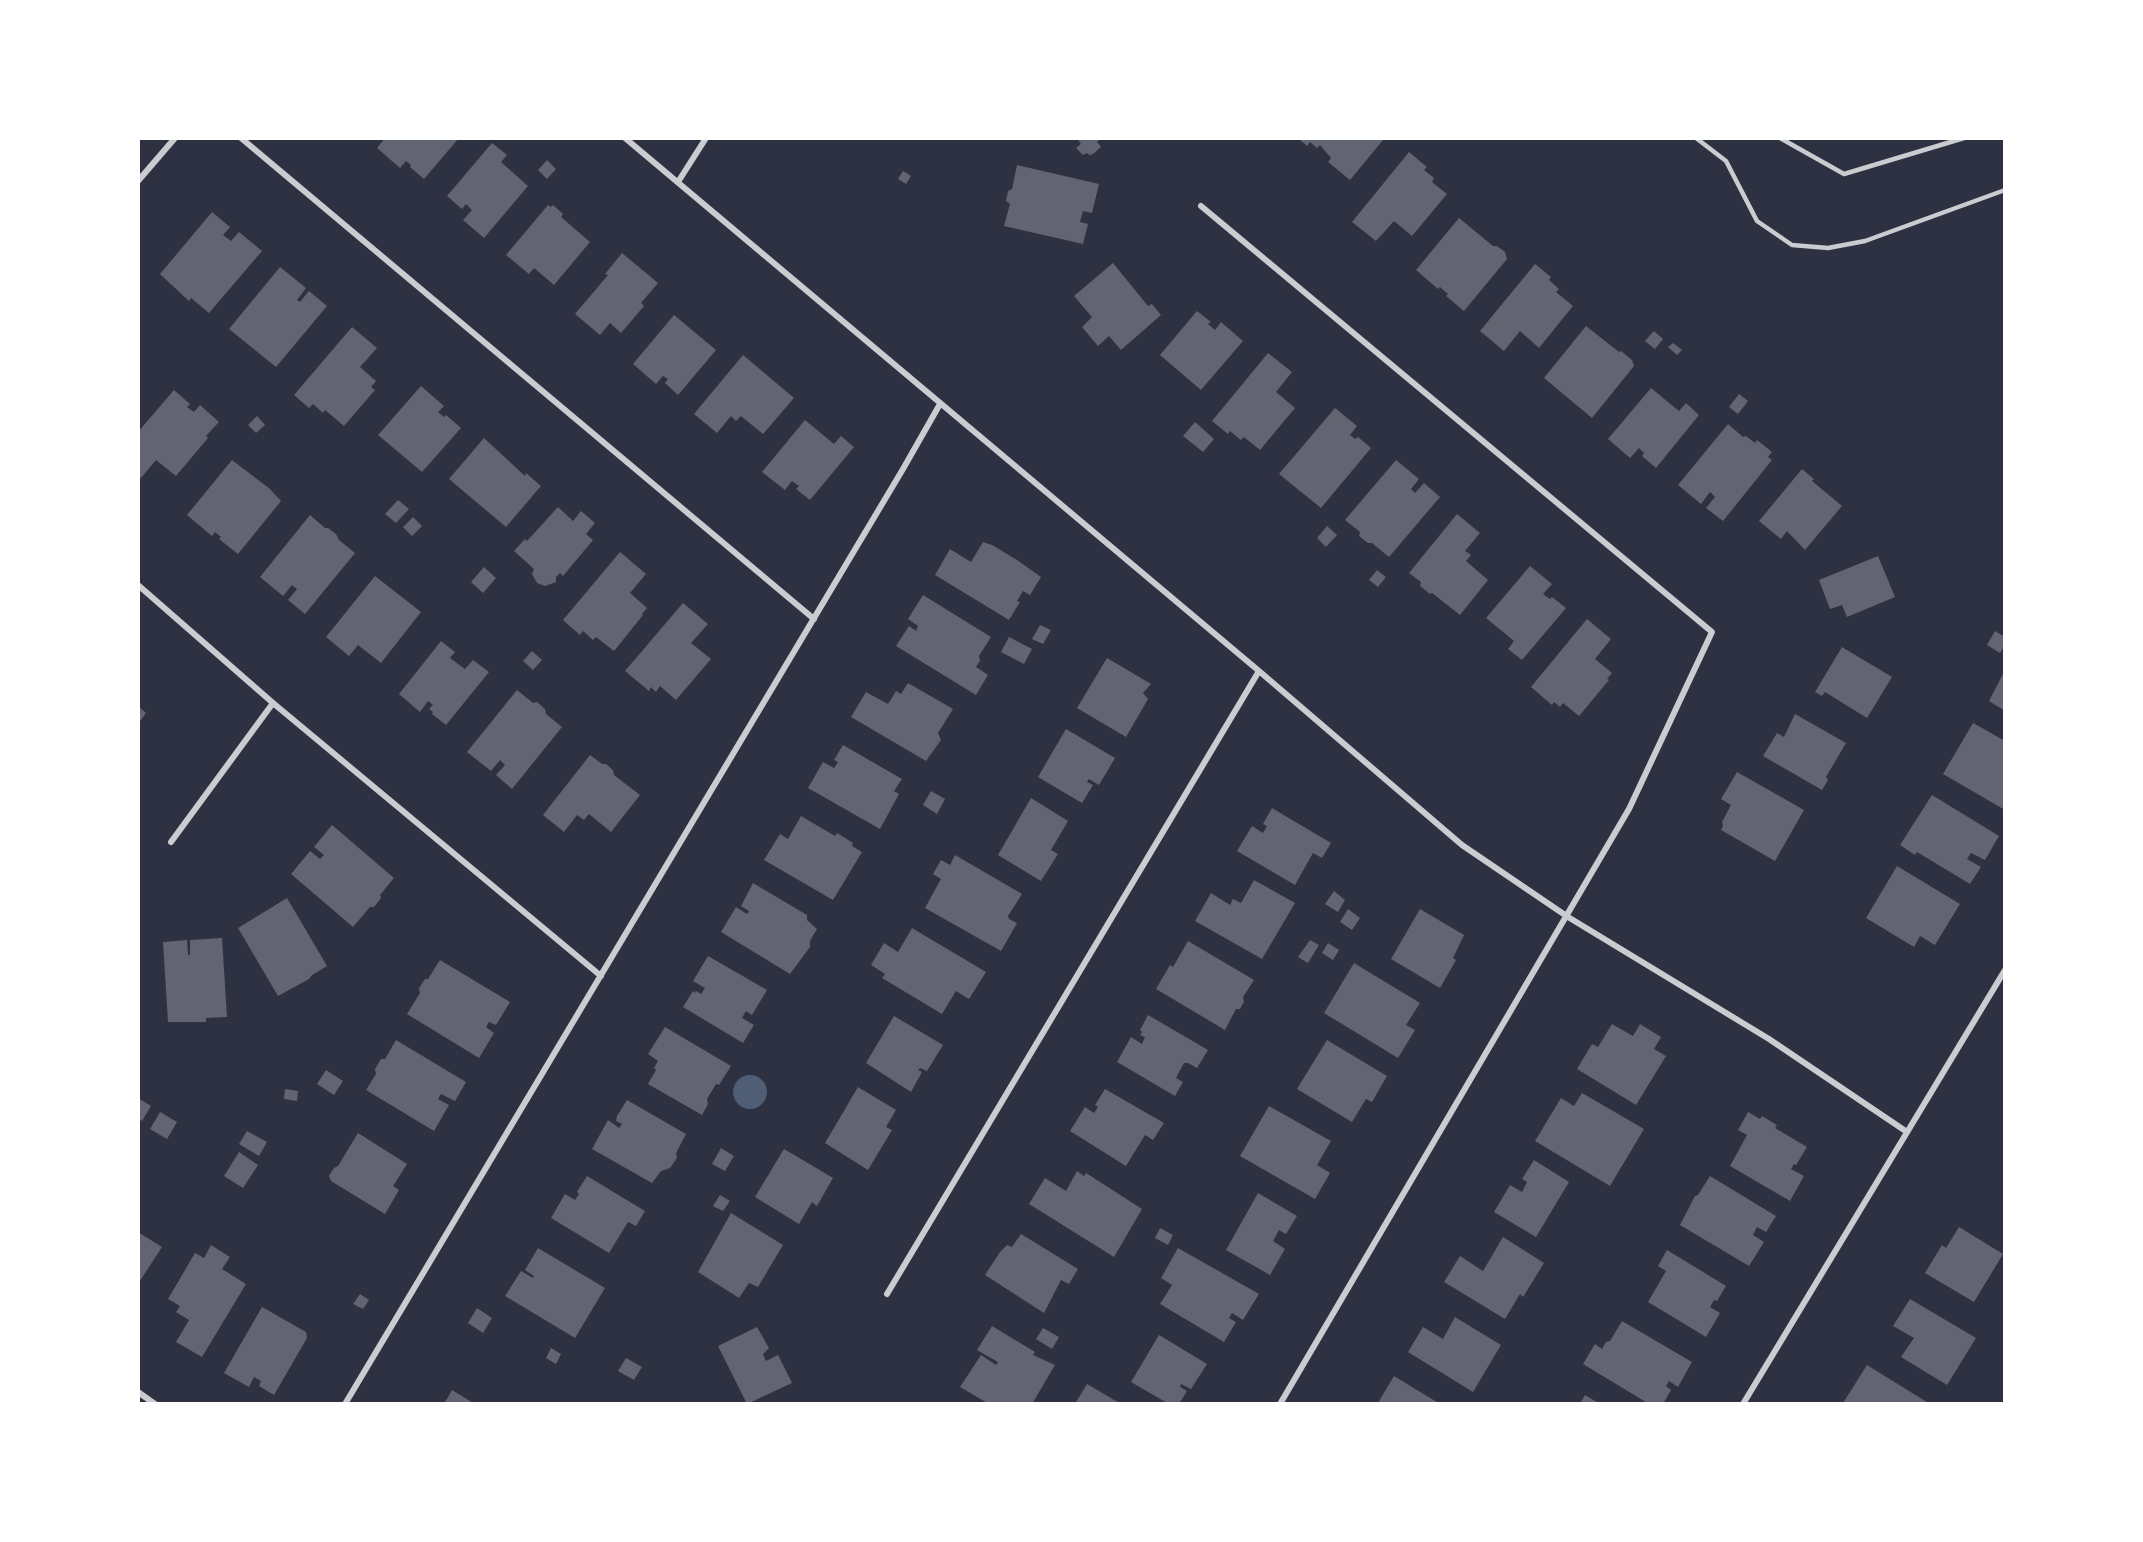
<!DOCTYPE html>
<html>
<head>
<meta charset="utf-8">
<style>
	body { margin:0 }
	#map { position:relative; width:2143px; height:1542px; overflow:hidden; background:#2d3142; font-family:"Varela Round",sans-serif }
	canvas { display:block }
	.frame { position:absolute; inset:0; border:140px solid #fff; pointer-events:none }
</style>
</head>
<body>
<div id="map">
<canvas width="2143" height="1542"></canvas>
<div class="frame"></div>
</div>
<script>
const ctx = document.querySelector('canvas').getContext('2d');
ctx.lineJoin = 'round';
function fillPath(path, color) { ctx.fillStyle = color; ctx.fill(path, 'evenodd'); }
const shape = rows => new Path2D(rows.map(r => 'M' + r).join(''));
function trace(path, color, width, dash) { ctx.strokeStyle = color; ctx.lineWidth = width; ctx.lineCap = dash ? 'butt' : 'round'; ctx.setLineDash(dash || []); ctx.stroke(path); }
const water = shape([
	'733 1092a17 17 0 1 1 34 0a17 17 0 1 1-34 0Z'
]);
const building = shape([
	[385,138,459,138,424,179,410,167,411,165,406,161,400,168,377,148],
	[1077,138,1102,138,1097,142,1101,147,1093,154,1089,155,1087,153,1083,155,1076,148,1081,144],
	[1298,138,1380,138,1383,140,1350,180,1328,162,1331,158,1320,145,1317,148,1310,142,1307,146],
	[492,143,507,155,501,162,528,186,484,238,463,220,472,210,466,204,462,209,447,196],
	[1409,152,1427,167,1424,170,1434,178,1432,182,1447,194,1412,236,1394,221,1376,241,1352,222],
	[547,160,556,169,547,179,538,170],
	[1017,165,1099,184,1092,213,1083,211,1080,222,1088,224,1083,244,1004,226,1010,204,1006,201,1008,191,1012,189],
	[903,171,911,176,906,184,898,179],
	[548,205,551,207,553,205,563,214,561,217,590,242,554,285,534,268,529,274,506,255],
	[212,212,230,227,223,235,231,241,239,232,262,251,209,313,191,298,189,301,160,274],
	[1459,218,1493,246,1497,246,1505,252,1507,259,1464,311,1446,296,1448,294,1440,287,1438,289,1416,270],
	[622,253,658,283,641,303,644,306,621,333,610,323,600,335,575,314,608,275,605,274],
	[1113,263,1148,306,1152,304,1161,315,1121,350,1109,336,1098,346,1082,327,1092,317,1074,296],
	[1535,264,1551,277,1549,280,1559,289,1556,292,1573,306,1539,348,1520,331,1504,351,1480,331],
	[280,267,306,288,297,300,300,302,309,291,327,306,276,367,229,329],
	[1197,311,1211,322,1208,324,1215,330,1221,322,1243,341,1201,390,1160,355],
	[674,315,716,350,678,395,665,383,668,379,663,376,656,384,633,364],
	[1586,326,1619,352,1621,351,1632,360,1634,366,1592,418,1544,378],
	[352,327,377,348,360,367,376,381,371,387,375,390,344,426,325,410,323,413,313,404,309,408,294,395],
	[1654,331,1663,339,1655,349,1645,341],
	[1673,343,1682,350,1677,355,1668,347],
	[1268,353,1292,372,1276,392,1295,408,1260,450,1244,437,1241,440,1230,431,1228,434,1212,421],
	[743,355,794,398,763,434,741,416,736,421,731,416,717,433,694,414],
	[421,386,444,406,438,412,444,417,446,415,461,428,422,472,378,435],
	[1651,388,1679,411,1686,403,1699,415,1656,468,1642,456,1644,453,1639,448,1630,458,1608,439],
	[174,390,190,404,187,407,194,412,200,405,219,422,206,436,208,438,176,476,156,460,141,478,138,475,138,432],
	[1739,394,1748,401,1738,414,1729,407],
	[1335,408,1357,426,1350,435,1355,439,1358,437,1371,448,1321,508,1279,474],
	[257,416,265,425,256,433,248,425],
	[805,420,834,444,841,436,854,447,810,500,796,489,799,486,792,481,785,490,762,472],
	[1195,422,1214,439,1203,452,1183,436],
	[1728,424,1743,437,1746,436,1755,443,1757,440,1772,452,1768,457,1772,460,1723,521,1706,508,1715,497,1710,492,1701,504,1678,485],
	[484,438,525,476,526,473,541,486,506,527,449,479],
	[232,460,270,489,281,501,238,554,219,539,221,537,215,532,212,536,187,515],
	[1396,460,1419,479,1411,489,1415,493,1424,483,1440,497,1389,557,1372,543,1368,543,1359,536,1360,532,1345,520],
	[1802,469,1814,479,1812,481,1842,506,1805,550,1787,531,1781,539,1759,521],
	[398,500,409,509,396,523,385,514],
	[558,507,573,521,581,511,595,523,586,534,593,540,563,576,560,573,556,577,556,582,545,586,537,583,532,574,534,569,514,551,525,539,527,541],
	[1457,514,1480,533,1465,551,1471,555,1466,561,1488,580,1460,615,1432,593,1430,594,1420,586,1421,582,1409,573],
	[310,515,325,528,328,528,336,534,339,540,355,553,305,614,288,600,297,589,292,585,283,596,260,577],
	[413,517,422,526,412,536,403,527],
	[1327,526,1337,535,1326,547,1317,538],
	[983,542,992,545,1017,560,1041,577,1030,595,1023,591,1017,601,1020,602,1009,620,935,575,950,549,971,562],
	[620,552,646,574,630,593,647,608,642,614,643,615,614,651,596,637,593,640,583,631,580,635,563,620],
	[1878,556,1895,597,1847,617,1842,605,1830,609,1819,580],
	[1530,566,1552,584,1543,594,1550,599,1552,597,1566,608,1522,660,1508,649,1514,641,1486,618],
	[484,567,496,578,483,593,471,582],
	[1377,570,1386,577,1378,587,1369,580],
	[375,576,421,612,381,663,358,645,349,656,326,637],
	[923,595,991,637,979,656,980,661,976,667,988,675,976,695,896,646,909,626,916,631,918,626,908,619],
	[683,603,708,624,691,643,711,659,676,700,660,686,656,692,651,687,649,691,625,671],
	[1587,619,1611,639,1595,659,1612,673,1607,679,1609,680,1579,716,1563,703,1560,707,1554,702,1552,705,1531,687],
	[1040,625,1051,630,1043,644,1032,639],
	[1995,631,2005,637,2005,645,2000,653,1987,645],
	[1009,637,1032,649,1024,664,1001,652],
	[441,641,455,652,450,658,465,669,473,660,489,672,446,725,432,714,433,712,429,709,433,705,428,701,420,712,399,694],
	[1842,647,1892,677,1867,718,1825,692,1822,696,1815,692],
	[532,651,542,660,533,670,523,661],
	[1107,658,1151,684,1143,693,1148,699,1126,737,1077,708],
	[2005,670,2005,711,1989,701],
	[908,683,953,709,938,733,941,740,926,761,851,717,866,692,888,704,896,691,901,694],
	[517,690,533,703,537,702,545,709,546,714,562,727,512,789,496,775,505,765,500,760,491,771,467,752],
	[138,706,146,713,138,724],
	[1795,714,1846,743,1826,777,1828,780,1822,790,1763,756,1777,733,1784,737],
	[1973,723,2005,741,2005,810,1943,774],
	[1066,729,1115,758,1099,785,1089,779,1087,782,1093,785,1082,803,1038,777],
	[843,745,902,779,894,791,899,794,880,829,808,788,823,762,834,768,838,762,834,760],
	[590,755,602,764,606,764,613,770,614,775,640,795,611,832,589,814,584,820,577,815,564,832,543,815],
	[1737,772,1804,810,1775,861,1721,830,1723,826,1722,822,1731,805,1721,799],
	[931,791,945,799,937,814,923,805],
	[1932,795,1999,836,1985,860,1971,853,1967,859,1981,867,1970,884,1917,852,1915,855,1900,845],
	[1031,798,1068,821,1051,850,1058,854,1041,881,998,855],
	[1272,808,1331,843,1322,858,1313,853,1295,885,1237,851,1252,826,1263,833,1267,826,1263,824],
	[801,816,835,836,837,833,853,843,852,846,862,852,833,900,764,860,780,834,788,839],
	[332,825,394,878,380,895,381,898,374,907,370,907,353,927,291,874,310,851,320,859,324,855,314,847],
	[955,855,1022,894,1008,916,1009,919,1017,923,1001,951,925,908,941,879,933,874,941,860,950,865],
	[1897,866,1960,904,1935,945,1920,936,1914,947,1866,918],
	[1254,880,1295,903,1262,959,1195,921,1211,893,1230,905,1233,899,1241,903],
	[753,883,807,915,807,920,817,929,810,941,810,947,790,974,721,932,736,907,747,914,749,911,741,906],
	[1334,891,1345,900,1338,912,1325,904],
	[287,898,327,966,312,975,309,979,278,996,238,928],
	[1348,909,1360,918,1352,930,1340,922],
	[1420,909,1464,935,1453,958,1456,960,1440,988,1391,959],
	[912,928,986,972,969,999,956,991,942,1014,882,978,885,974,871,965,884,943,898,952],
	[222,938,227,1017,206,1018,206,1022,168,1022,163,942,187,940,188,955,190,955,190,940],
	[1310,940,1319,945,1308,963,1298,957],
	[1188,941,1254,980,1243,997,1244,1002,1240,1009,1236,1009,1225,1030,1156,989,1170,965,1173,967],
	[1328,943,1339,950,1333,960,1322,953],
	[708,956,767,990,752,1015,746,1011,742,1018,754,1025,743,1043,683,1007,693,991,695,993,696,991,701,994,705,988,693,981],
	[440,960,510,1002,496,1025,489,1022,486,1027,494,1033,479,1058,407,1014,420,993,419,988,425,979,428,979],
	[1354,963,1420,1003,1406,1025,1415,1030,1398,1058,1324,1013],
	[1148,1015,1208,1050,1197,1068,1188,1063,1184,1063,1176,1078,1183,1082,1175,1096,1117,1062,1131,1037,1142,1044,1145,1037,1140,1035,1142,1032,1140,1030],
	[894,1016,943,1045,927,1071,920,1068,918,1070,922,1072,911,1092,866,1063],
	[1612,1024,1633,1036,1640,1024,1661,1037,1654,1049,1666,1056,1636,1105,1577,1069,1592,1044,1598,1047],
	[665,1027,731,1066,719,1085,716,1084,707,1099,708,1104,702,1115,648,1084,656,1070,654,1068,658,1061,648,1054],
	[396,1040,466,1082,455,1101,441,1094,438,1099,449,1105,434,1131,366,1090,376,1074,375,1069,381,1059,385,1059],
	[1327,1040,1387,1076,1372,1102,1366,1099,1352,1122,1297,1089],
	[326,1070,343,1081,334,1095,317,1084],
	[858,1087,896,1110,886,1127,892,1130,868,1170,825,1143],
	[285,1089,298,1091,297,1101,284,1099],
	[1105,1089,1164,1123,1153,1140,1145,1135,1126,1166,1070,1131,1085,1107,1094,1113,1098,1107,1095,1105],
	[1582,1093,1644,1129,1610,1186,1535,1141,1561,1098,1574,1106],
	[138,1098,151,1106,142,1121,138,1119],
	[627,1100,686,1134,676,1153,677,1158,670,1168,661,1171,652,1183,592,1149,608,1120,619,1128,622,1124,616,1121,617,1116],
	[1269,1106,1331,1141,1317,1165,1330,1173,1315,1199,1240,1156],
	[160,1112,177,1122,167,1139,150,1129],
	[1748,1112,1760,1119,1762,1116,1777,1125,1775,1128,1807,1147,1796,1165,1794,1164,1791,1169,1804,1176,1790,1201,1730,1166,1747,1135,1738,1130],
	[247,1131,267,1142,259,1156,239,1144],
	[358,1133,407,1164,393,1186,399,1190,385,1214,331,1181,329,1176,334,1168,338,1166],
	[721,1148,734,1156,725,1171,712,1164],
	[784,1149,833,1178,817,1206,812,1202,799,1224,755,1197],
	[239,1152,258,1165,243,1188,224,1176],
	[1534,1160,1569,1182,1536,1237,1494,1212,1510,1185,1522,1192,1527,1182,1522,1179],
	[1077,1171,1084,1176,1086,1173,1142,1209,1114,1257,1029,1204,1045,1178,1066,1191],
	[587,1176,645,1211,636,1226,628,1222,609,1253,551,1218,565,1194,575,1200,579,1194,577,1192],
	[1710,1176,1776,1216,1766,1232,1757,1227,1753,1235,1764,1242,1749,1266,1680,1225,1695,1196,1698,1195],
	[1258,1193,1297,1216,1286,1234,1279,1230,1273,1241,1285,1249,1270,1275,1226,1250],
	[720,1195,730,1201,723,1211,713,1206],
	[731,1213,783,1245,758,1287,749,1283,739,1298,698,1272],
	[1959,1227,2003,1254,1974,1302,1925,1273,1942,1245,1946,1248],
	[1160,1228,1173,1235,1168,1245,1155,1238],
	[138,1232,162,1247,138,1284],
	[1021,1234,1078,1269,1069,1284,1061,1280,1044,1313,985,1275,1000,1252,1007,1245,1012,1247],
	[1503,1237,1544,1263,1523,1297,1520,1294,1505,1319,1444,1282,1460,1256,1483,1271],
	[211,1245,230,1257,222,1269,246,1284,202,1357,176,1342,189,1320,176,1312,180,1306,168,1299,195,1253,204,1258],
	[538,1248,605,1288,575,1338,505,1296,521,1271,533,1278,534,1276,525,1270],
	[1178,1248,1259,1294,1243,1320,1232,1313,1229,1318,1236,1322,1224,1342,1160,1304,1172,1285,1161,1278],
	[1667,1250,1726,1286,1717,1301,1714,1300,1710,1307,1720,1313,1706,1337,1648,1302,1666,1271,1658,1266],
	[360,1294,369,1300,363,1309,353,1304],
	[1910,1299,1976,1338,1947,1385,1901,1357,1914,1338,1893,1326],
	[262,1307,306,1332,307,1338,274,1395,259,1386,261,1381,254,1377,249,1387,224,1373],
	[477,1308,492,1318,483,1333,468,1323],
	[1455,1317,1501,1345,1473,1392,1408,1352,1423,1327,1443,1339],
	[1622,1321,1692,1362,1678,1387,1669,1381,1666,1386,1671,1390,1663,1404,1649,1404,1583,1364,1595,1344,1602,1349,1606,1342,1610,1341],
	[992,1326,1035,1352,1033,1355,1055,1365,1032,1404,989,1404,960,1387,981,1355,996,1365,998,1362,977,1350],
	[757,1327,769,1348,763,1354,766,1361,778,1355,792,1383,747,1404,718,1346],
	[1043,1328,1059,1337,1052,1349,1036,1339],
	[1159,1335,1207,1364,1191,1389,1181,1384,1180,1387,1187,1391,1179,1404,1169,1404,1131,1382],
	[551,1348,561,1354,556,1364,546,1358],
	[626,1358,642,1367,634,1380,618,1371],
	[1867,1365,1930,1404,1845,1404,1843,1403],
	[1394,1376,1440,1404,1378,1403],
	[1087,1384,1121,1404,1075,1404],
	[452,1390,475,1404,444,1404],
	[1585,1395,1600,1404,1580,1404]
]);
const service = shape([
	[1696,138,1726,161,1757,221,1792,245,1828,248,1865,241,2005,190],
	[1780,138,1844,174,1964,138]
]);
const minor = shape([
	[241,138,814,619],
	[625,138,1259,671,1462,845,1568,917,1769,1039,1907,1132],
	[138,181,175,138],
	[678,182,706,138],
	[1201,206,1712,632,1629,809,1280,1404],
	[138,585,273,703,601,976],
	[171,842,273,703],
	[887,1294,1259,671],
	[138,1392,155,1404],
	[345,1404,903,469,940,404],
	[1743,1404,2005,970]
]);
fillPath(water, '#4f5d75');
fillPath(building, '#626471');
trace(service, '#caccd0', 4.5);
trace(minor, '#caccd0', 6);
</script>
</body>
</html>
